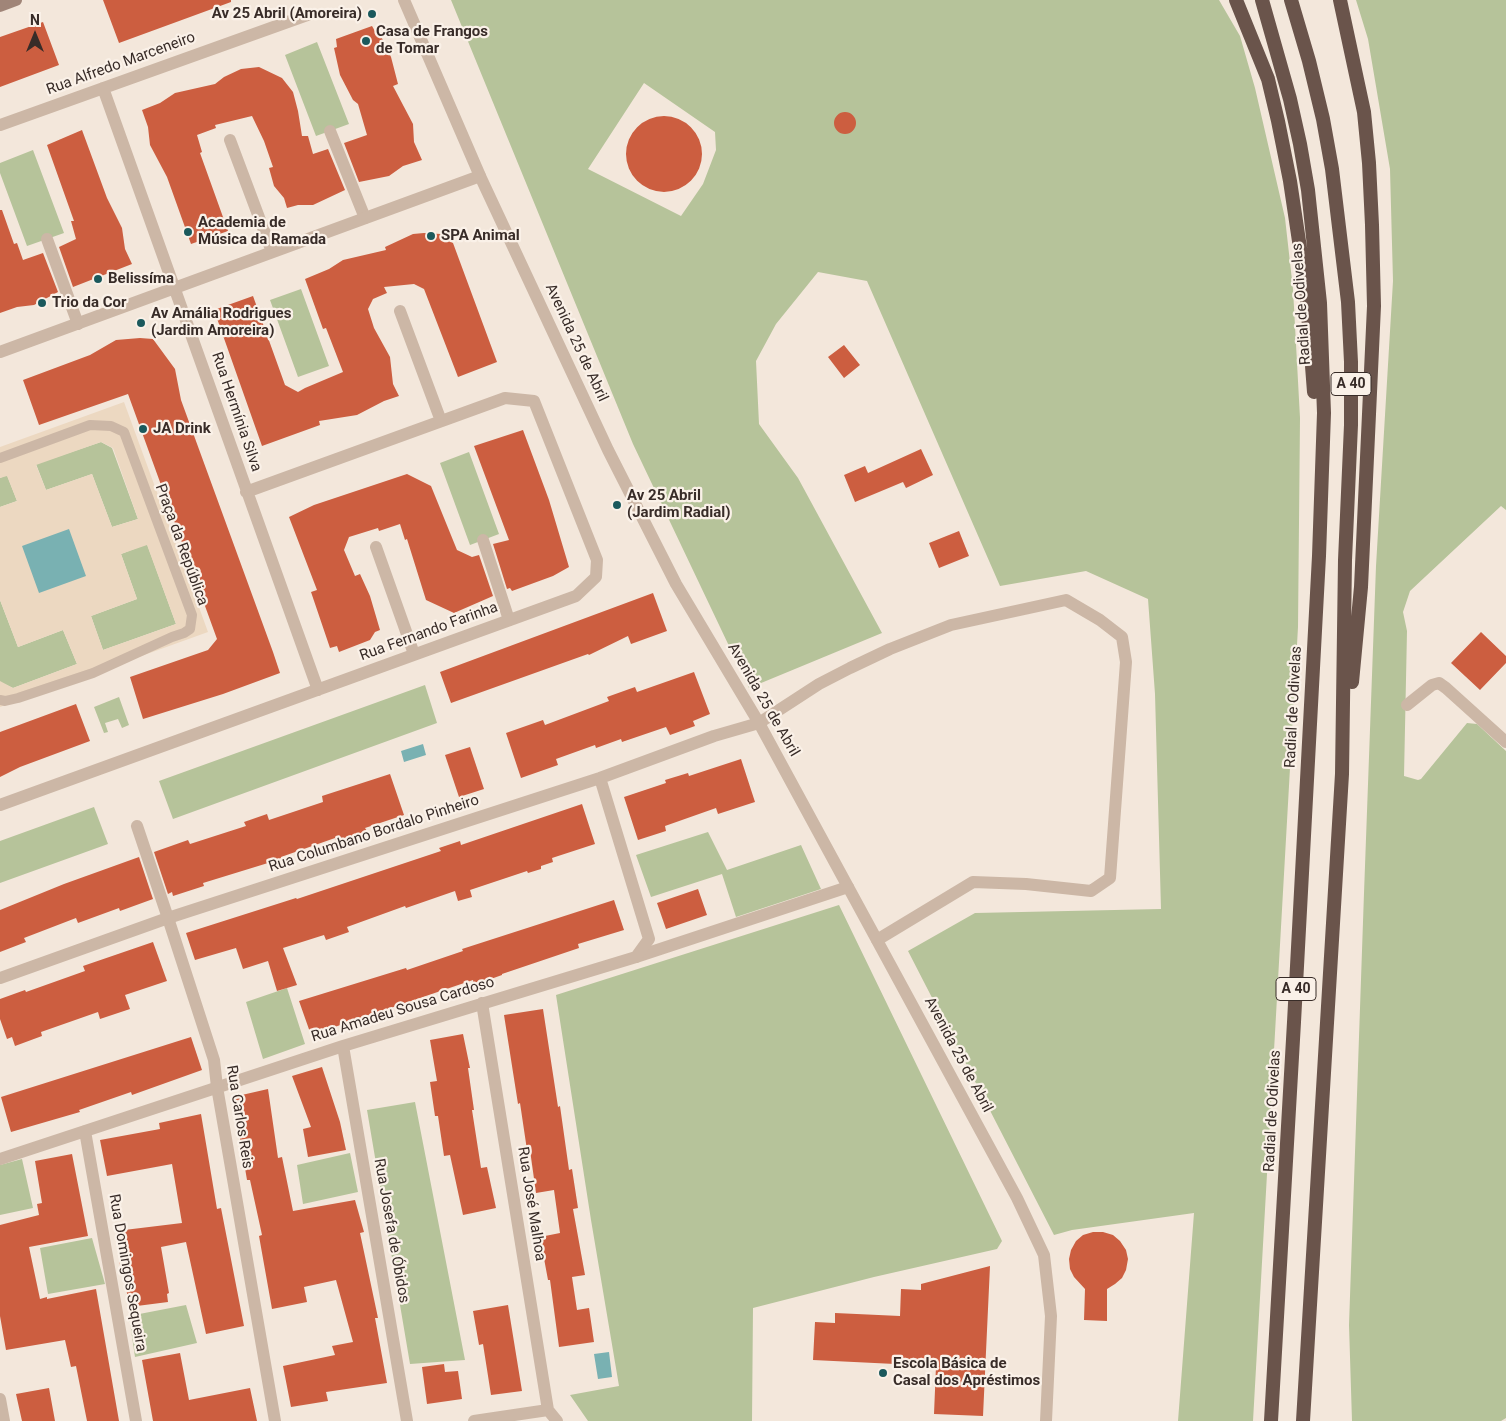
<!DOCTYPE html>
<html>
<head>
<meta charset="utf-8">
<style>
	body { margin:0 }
	#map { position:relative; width:1506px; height:1421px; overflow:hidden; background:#f3e7db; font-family:Roboto,sans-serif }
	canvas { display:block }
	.north { position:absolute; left:10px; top:10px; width:50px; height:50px; -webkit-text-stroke:4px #faf1e8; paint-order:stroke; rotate:0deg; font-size:14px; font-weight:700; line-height:20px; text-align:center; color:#382c28 }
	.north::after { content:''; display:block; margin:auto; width:18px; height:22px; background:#382c28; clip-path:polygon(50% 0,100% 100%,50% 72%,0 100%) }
</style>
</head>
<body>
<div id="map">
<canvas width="1506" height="1421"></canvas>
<div class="north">N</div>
</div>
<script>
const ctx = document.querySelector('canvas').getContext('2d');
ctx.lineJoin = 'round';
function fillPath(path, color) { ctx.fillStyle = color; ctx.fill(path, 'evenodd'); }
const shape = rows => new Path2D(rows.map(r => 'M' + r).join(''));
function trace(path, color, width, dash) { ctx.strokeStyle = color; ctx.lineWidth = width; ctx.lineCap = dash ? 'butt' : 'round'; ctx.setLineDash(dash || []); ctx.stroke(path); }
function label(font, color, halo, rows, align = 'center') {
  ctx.font = font + ' Roboto,sans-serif'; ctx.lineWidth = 4.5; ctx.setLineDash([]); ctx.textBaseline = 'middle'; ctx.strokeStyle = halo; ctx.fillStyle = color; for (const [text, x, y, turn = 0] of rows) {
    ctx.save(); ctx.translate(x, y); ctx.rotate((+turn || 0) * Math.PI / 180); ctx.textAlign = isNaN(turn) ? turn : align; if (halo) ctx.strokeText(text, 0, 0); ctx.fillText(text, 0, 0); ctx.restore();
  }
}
const green = shape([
	[451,0,1219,0,1240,36,1255,88,1285,218,1293,289,1300,418,1298,627,1253,1421,1178,1421,1194,1213,1072,1230,1054,1235,908,951,975,913,1161,909,1155,694,1148,599,1086,571,1000,586,867,281,818,272,776,324,756,361,759,424,798,478,882,633,749,688,633,444],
	[644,83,715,132,716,150,703,184,681,216,588,169],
	[1356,0,1506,0,1506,510,1501,506,1410,591,1403,612,1407,631,1404,776,1418,780,1421,779,1467,723,1477,724,1506,751,1506,1418,1501,1421,1352,1421,1349,1325,1364,893,1376,566,1393,281,1390,169,1368,39],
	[317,42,349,124,316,136,285,55],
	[33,150,64,233,27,246,0,173,0,163],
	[301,289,329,366,298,377,270,300],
	[101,442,112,448,138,519,112,527,92,474,46,490,36,464],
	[469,452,499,534,470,545,440,463],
	[7,475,17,501,0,507,0,478],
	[147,544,176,624,103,650,91,616,137,599,121,554],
	[0,600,18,647,63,630,77,664,13,688,0,682],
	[425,685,437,723,173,819,159,781],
	[119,697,129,725,122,728,118,719,105,723,108,732,104,733,94,707],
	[94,807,108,844,0,883,0,841],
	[708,832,727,870,801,845,821,889,736,917,722,874,651,897,636,855],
	[839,905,1002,1241,997,1249,874,1277,753,1308,752,1421,588,1421,570,1395,619,1386,591,1220,556,995],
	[287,988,305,1044,263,1059,246,1002],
	[415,1102,465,1360,410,1364,367,1110],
	[350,1153,358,1192,303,1204,297,1165],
	[22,1159,33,1208,0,1215,0,1165],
	[92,1238,105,1284,48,1294,40,1248],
	[186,1305,197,1343,135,1357,129,1316]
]);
const plaza = shape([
	[124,402,208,632,0,707,0,681,13,688,77,664,63,630,18,647,0,600,0,507,17,501,7,476,0,478,0,447],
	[101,442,113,448,138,519,112,527,92,474,46,490,36,465],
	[147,545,176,624,103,650,91,616,137,599,121,554]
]);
const water = shape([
	[69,529,86,576,39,593,22,546],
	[423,744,426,755,404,762,401,751],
	[609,1352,612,1377,598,1379,594,1354]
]);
const building = shape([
	[103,0,231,0,231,2,119,43],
	[43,22,59,65,0,87,0,37],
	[372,26,376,33,379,32,391,57,398,84,393,86,413,124,414,142,422,160,403,166,389,176,359,182,344,143,367,135,358,104,353,100,340,75,334,48,337,47,336,39],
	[259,67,282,78,293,92,298,111,302,136,308,136,313,154,328,149,345,190,313,205,298,205,287,208,284,198,274,186,269,168,273,167,264,141,252,116,215,125,216,128,197,135,202,152,200,153,228,231,191,244,167,177,150,145,148,127,142,110,160,103,175,93,215,84,224,77,241,69],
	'834 123a11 11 0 1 1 22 0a11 11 0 1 1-22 0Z',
	'626 154a38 38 0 1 1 76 0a38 38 0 1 1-76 0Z',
	[82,130,107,198,122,228,125,249,132,264,73,287,59,247,76,239,71,221,74,221,47,145],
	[0,210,2,210,14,244,17,243,23,260,43,253,58,292,34,305,17,307,0,313],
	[424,233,441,234,453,243,497,362,458,377,424,289,414,284,384,287,387,293,373,299,368,309,374,328,390,357,393,384,399,396,384,401,357,415,319,421,320,425,262,446,214,310,253,296,285,385,298,392,305,388,343,372,326,328,323,329,305,279,329,269,343,260,386,250,385,247,413,234],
	[140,338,153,339,175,369,181,400,273,652,280,673,223,694,143,719,130,677,208,650,217,639,128,394,39,425,23,380,90,355,116,340],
	[844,345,860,365,844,378,828,357],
	[523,430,549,500,569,567,553,576,512,591,510,588,507,589,493,544,509,540,474,446],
	[921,449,933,475,906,488,903,482,855,502,844,475,865,466,868,473],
	[407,474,431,486,457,550,472,557,479,555,493,596,454,613,426,600,407,539,405,540,400,524,379,531,378,528,349,537,344,550,355,576,360,574,370,596,380,630,375,632,370,640,339,652,337,646,330,648,311,592,317,590,289,517,314,505],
	[959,531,969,556,939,568,929,543],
	[653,593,667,631,631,644,628,636,589,655,588,654,451,703,440,672],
	[1481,632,1506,656,1506,663,1480,690,1451,663],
	[694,672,710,714,693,721,695,726,670,735,666,727,622,742,621,739,596,748,595,745,556,759,558,765,521,778,506,733,543,720,545,725,609,701,607,697,635,687,637,692],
	[76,704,90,741,20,767,0,777,0,732],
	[470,747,484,789,459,797,445,755],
	[741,759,755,802,718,814,716,808,665,826,666,831,638,840,624,797,666,783,665,780,688,773,689,776],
	[390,774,404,815,365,828,367,831,336,841,335,838,281,857,281,859,203,883,204,886,173,896,172,892,168,894,154,852,188,840,190,844,246,826,244,822,267,814,269,820,323,802,322,796],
	[582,804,595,844,552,858,553,862,541,866,541,869,528,873,527,871,470,890,472,897,458,901,455,891,406,908,405,906,347,927,349,932,326,940,324,935,283,948,297,985,277,991,268,961,243,969,236,948,195,960,186,933,296,898,297,899,441,851,439,848,460,841,461,845],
	[139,857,153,899,120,911,119,908,78,923,76,918,24,938,26,942,0,952,0,910,64,884],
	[698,889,707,915,666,929,657,903],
	[614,900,624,930,578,944,579,948,502,974,502,975,474,985,473,980,311,1035,299,1001,406,968,407,970,463,951,462,949],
	[153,942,167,981,125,995,130,1009,100,1019,98,1012,41,1032,42,1036,15,1046,12,1037,7,1039,0,1019,0,999,25,990,26,992,85,971,83,966],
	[543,1009,558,1107,560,1106,569,1170,572,1169,578,1208,573,1209,585,1275,572,1277,577,1310,589,1308,594,1342,559,1347,550,1280,548,1280,540,1237,560,1233,554,1190,536,1193,530,1150,527,1150,520,1103,518,1104,504,1015],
	[463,1034,470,1068,468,1068,474,1110,472,1110,481,1168,487,1167,496,1208,463,1215,450,1155,444,1156,438,1116,435,1116,430,1082,437,1081,430,1040],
	[191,1037,202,1070,132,1095,131,1092,79,1110,80,1112,11,1132,1,1097],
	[322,1067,340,1122,346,1150,308,1157,303,1129,311,1127,292,1076],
	[268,1089,278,1158,282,1157,293,1211,355,1200,364,1232,360,1233,378,1318,375,1318,387,1383,326,1392,328,1401,291,1407,283,1366,335,1355,332,1346,353,1342,336,1280,304,1287,307,1302,272,1309,259,1236,262,1235,250,1180,247,1180,233,1097],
	[201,1114,217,1209,221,1208,244,1326,206,1334,186,1242,161,1247,169,1293,167,1294,168,1302,129,1307,123,1266,120,1266,116,1231,182,1223,172,1164,107,1176,100,1140,160,1129,159,1123],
	[72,1154,88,1236,29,1247,40,1299,47,1297,47,1299,96,1289,119,1421,87,1421,76,1366,71,1367,65,1340,6,1350,0,1316,0,1225,39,1215,37,1204,42,1203,35,1161],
	[1093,1232,1103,1232,1113,1235,1120,1241,1126,1250,1128,1259,1126,1270,1122,1278,1115,1284,1107,1289,1107,1321,1084,1320,1085,1289,1074,1277,1070,1269,1069,1259,1071,1250,1076,1241,1083,1235],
	[990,1266,983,1416,934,1414,936,1366,813,1360,815,1322,835,1323,835,1313,900,1316,901,1289,921,1290,921,1284],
	[508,1305,522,1391,491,1395,483,1344,479,1345,473,1311],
	[180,1353,189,1400,250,1388,257,1421,153,1421,142,1360],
	[444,1364,445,1372,458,1371,462,1399,427,1404,422,1367],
	[49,1388,55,1421,22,1421,16,1394]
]);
const service = shape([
	[0,458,90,425,111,426,124,432,192,615,190,629,184,633,172,637,93,673,18,698,5,701,0,700]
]);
const pedestrian = shape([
	[330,131,365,218],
	[47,239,78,324],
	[483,540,509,620],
	[137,826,168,918,214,1060,217,1087],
	[636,957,848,887]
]);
const minor = shape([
	[103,88,318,690],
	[0,125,310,14],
	[230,140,272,252],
	[400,311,441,421],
	[0,352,480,176],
	[376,547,414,654],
	[1407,705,1432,685,1439,683,1446,688,1506,742],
	[0,805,576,596,596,577,597,560,534,401,505,398,246,492],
	[0,978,168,918,600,778,714,736,759,723,819,684,850,668,890,649,951,625,1066,600,1100,620,1122,637,1126,662,1110,878,1091,891,1026,884,973,882,877,940],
	[482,1003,548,1410,557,1421],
	[343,1046,407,1421],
	[217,1087,275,1421],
	[85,1131,136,1421],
	[0,1159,343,1046,636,957,649,939,600,778],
	[0,1399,4,1421],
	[474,1421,548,1410]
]);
const tertiary = shape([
	[404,0,480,176,608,450,676,584,759,723,1017,1198,1044,1255,1051,1316,1046,1421]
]);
const secondary = shape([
	[0,6,16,0]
]);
const trunk = shape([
	[1236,0,1268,79,1278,121,1290,181,1306,288,1314,392],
	[1262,0,1290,99,1300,144,1308,190,1320,303,1324,413,1319,556,1294,1022,1271,1421],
	[1291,0,1309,61,1323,119,1332,169,1348,302,1351,362,1351,425,1345,560,1342,774,1303,1421],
	[1340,0,1364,112,1369,163,1372,225,1374,306,1361,587,1352,682]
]);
const markers = [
	[372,14,5,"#1b595c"],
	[366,41,5,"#1b595c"],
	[188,232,5,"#1b595c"],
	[431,236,5,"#1b595c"],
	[98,279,5,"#1b595c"],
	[42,303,5,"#1b595c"],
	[141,323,5,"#1b595c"],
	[143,429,5,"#1b595c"],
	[617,505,5,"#1b595c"],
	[883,1373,5,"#1b595c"]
];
const shields = [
	[1351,384,40],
	[1296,989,40]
];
const shieldNames = [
	["A 40",1351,384],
	["A 40",1296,989]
];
const poiNames = [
	["Av 25 Abril (Amoreira)",362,14,"right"],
	["Casa de Frangos",376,32],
	["de Tomar",376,49],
	["Academia de",198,223],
	["Música da Ramada",198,240],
	["SPA Animal",441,236],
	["Belissíma",108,279],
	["Trio da Cor",52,303],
	["Av Amália Rodrigues",151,314],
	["(Jardim Amoreira)",151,331],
	["JA Drink",153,429],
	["Av 25 Abril",627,496],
	["(Jardim Radial)",627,513],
	["Escola Básica de",893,1364],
	["Casal dos Apréstimos",893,1381]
];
const streetNames = [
	["Rua Alfredo Marceneiro",121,64,-20],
	["Radial de Odivelas",1302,304,-94],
	["Avenida 25 de Abril",576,343,65],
	["Rua Hermínia Silva",236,412,71],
	["Praça da República",181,545,70],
	["Rua Fernando Farinha",429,632,-20],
	["Avenida 25 de Abril",763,700,60],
	["Radial de Odivelas",1294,707,-87],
	["Rua Columbano Bordalo Pinheiro",374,834,-18],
	["Rua Amadeu Sousa Cardoso",403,1010,-17],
	["Avenida 25 de Abril",958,1055,62],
	["Radial de Odivelas",1273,1111,-87],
	["Rua Carlos Reis",239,1117,81],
	["Rua José Malhoa",531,1204,81],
	["Rua Josefa de Óbidos",391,1231,80],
	["Rua Domingos Sequeira",127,1273,80]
];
fillPath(green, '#b6c39a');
fillPath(plaza, '#ecd8c1');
fillPath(water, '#79b1b2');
fillPath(building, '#cc5e40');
trace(service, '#ccb7a6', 10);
trace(pedestrian, '#ccb7a6', 12);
trace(minor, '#ccb7a6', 12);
trace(tertiary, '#ccb7a6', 12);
trace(secondary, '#a08578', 12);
trace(trunk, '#6a544b', 14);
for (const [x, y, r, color] of markers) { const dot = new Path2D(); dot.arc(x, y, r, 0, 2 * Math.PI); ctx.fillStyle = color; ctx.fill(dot); trace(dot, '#faf1e8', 2); }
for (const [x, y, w] of shields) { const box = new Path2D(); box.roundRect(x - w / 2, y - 11.5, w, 23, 4); ctx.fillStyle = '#faf1e8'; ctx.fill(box); trace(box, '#382c28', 1); }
label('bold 14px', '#382c28', null, shieldNames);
label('bold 15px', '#382c28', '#faf1e8', poiNames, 'left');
label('15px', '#382c28', '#faf1e8', streetNames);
</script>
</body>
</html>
